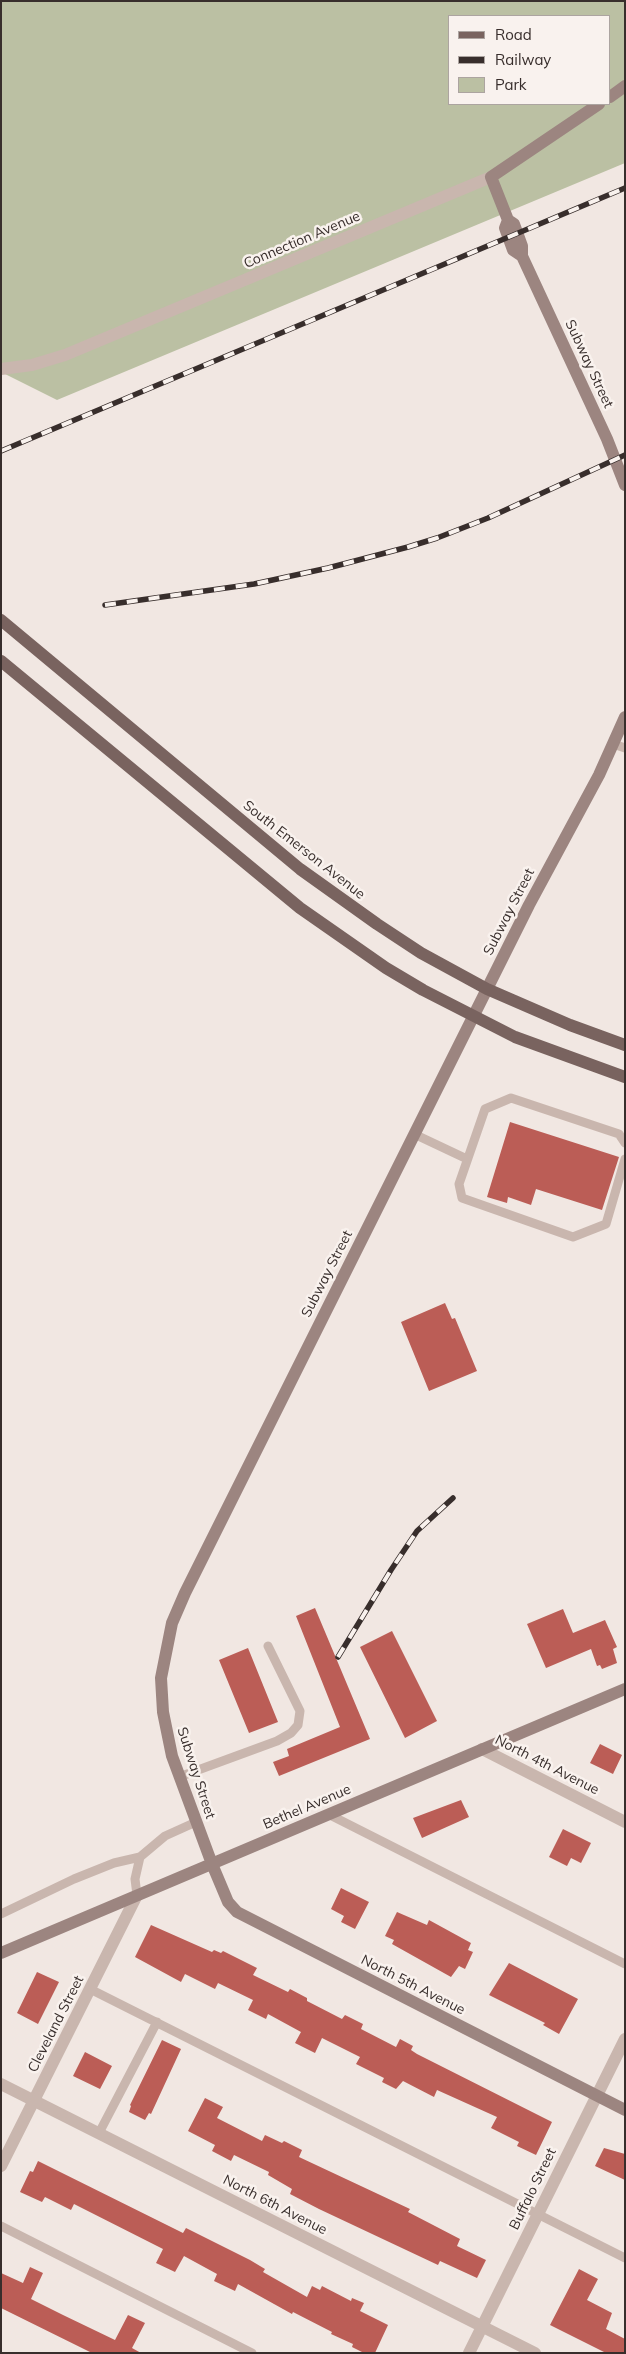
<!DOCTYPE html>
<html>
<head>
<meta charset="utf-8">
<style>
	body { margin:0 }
	#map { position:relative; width:626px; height:2354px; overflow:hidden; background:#f1e7e2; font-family:Mulish,sans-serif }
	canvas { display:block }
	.frame { position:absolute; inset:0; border:2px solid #382e2c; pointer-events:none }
	.legend { position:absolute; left:448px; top:15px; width:162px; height:90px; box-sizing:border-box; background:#f9f2ee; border:1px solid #aca4a0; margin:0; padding:6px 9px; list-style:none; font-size:15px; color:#382e2c }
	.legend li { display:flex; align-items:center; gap:10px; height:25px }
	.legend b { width:25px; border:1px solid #aca4a0 }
</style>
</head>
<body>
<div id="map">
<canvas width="626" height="2354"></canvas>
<div class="frame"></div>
<ul class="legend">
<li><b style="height:6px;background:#79635f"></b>Road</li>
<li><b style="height:6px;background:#382e2c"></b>Railway</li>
<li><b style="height:14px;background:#bbc0a3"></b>Park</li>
</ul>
</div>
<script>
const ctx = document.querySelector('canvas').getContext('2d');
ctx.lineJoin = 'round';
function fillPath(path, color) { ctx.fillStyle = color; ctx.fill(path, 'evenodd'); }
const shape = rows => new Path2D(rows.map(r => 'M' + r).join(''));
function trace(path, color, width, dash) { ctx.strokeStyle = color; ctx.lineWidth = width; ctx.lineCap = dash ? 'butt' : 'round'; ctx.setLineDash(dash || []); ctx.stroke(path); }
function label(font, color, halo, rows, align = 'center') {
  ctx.font = font + ' Mulish,sans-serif'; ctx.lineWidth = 5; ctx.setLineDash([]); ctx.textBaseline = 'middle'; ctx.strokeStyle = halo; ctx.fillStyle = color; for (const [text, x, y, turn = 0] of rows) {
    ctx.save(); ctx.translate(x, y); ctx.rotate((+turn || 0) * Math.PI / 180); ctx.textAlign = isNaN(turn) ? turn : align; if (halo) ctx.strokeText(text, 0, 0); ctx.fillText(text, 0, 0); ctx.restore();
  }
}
const green = shape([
	[1,1,625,1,625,163,57,400,1,372],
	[450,16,610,16,610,104,450,104]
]);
const building = shape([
	[510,1122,619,1157,602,1210,536,1189,531,1205,508,1197,507,1203,487,1197],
	[445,1303,452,1319,455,1318,477,1371,429,1391,401,1322],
	[315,1608,370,1739,279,1776,273,1762,289,1756,287,1749,340,1727,296,1616],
	[563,1609,573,1633,605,1620,617,1647,613,1649,617,1663,602,1669,600,1665,597,1666,591,1649,546,1668,527,1624],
	[392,1631,437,1721,405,1738,360,1647],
	[248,1648,278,1722,249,1733,219,1660],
	[600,1744,622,1755,613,1774,590,1763],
	[461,1800,469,1817,422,1838,413,1818],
	[563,1829,591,1843,581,1863,571,1858,567,1866,549,1857],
	[341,1888,369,1902,355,1929,341,1922,344,1916,331,1909],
	[397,1912,427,1925,429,1920,471,1943,468,1950,473,1952,465,1969,459,1966,451,1977,392,1944,394,1940,385,1936],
	[151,1925,212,1952,214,1950,221,1953,223,1951,257,1968,253,1975,288,1992,290,1989,307,1998,307,2001,342,2019,345,2015,363,2024,361,2029,396,2047,400,2039,413,2046,411,2050,417,2054,552,2122,536,2155,517,2146,519,2142,491,2128,497,2117,437,2090,434,2097,403,2081,396,2089,382,2082,384,2078,356,2064,360,2057,322,2038,315,2053,295,2043,301,2032,268,2014,266,2019,248,2010,253,2000,218,1983,215,1989,185,1974,181,1982,135,1957],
	[509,1963,578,1999,559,2034,543,2025,545,2023,489,1995],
	[37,1972,59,1982,38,2024,17,2013],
	[162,2040,181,2049,151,2114,149,2113,145,2120,129,2112,131,2106,130,2105],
	[85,2052,112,2066,100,2089,73,2076],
	[205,2098,223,2107,217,2118,262,2141,265,2135,282,2143,284,2141,302,2150,299,2157,410,2209,408,2212,460,2239,457,2246,486,2260,477,2278,440,2261,438,2265,319,2209,290,2194,292,2189,268,2175,269,2172,234,2155,231,2161,212,2151,215,2145,188,2131],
	[604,2148,625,2154,625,2180,595,2166],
	[38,2161,183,2233,186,2228,250,2260,265,2269,263,2272,307,2297,312,2286,320,2290,322,2286,351,2301,352,2298,364,2303,360,2311,388,2325,375,2353,364,2353,352,2347,353,2344,331,2334,332,2332,293,2312,292,2314,238,2284,235,2291,214,2281,217,2274,184,2256,175,2272,156,2263,163,2249,74,2204,71,2210,45,2197,42,2202,20,2192,30,2171,33,2172],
	[30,2267,43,2273,31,2299,63,2315,115,2340,128,2315,145,2323,132,2348,141,2353,92,2353,1,2308,1,2273,23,2283],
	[579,2269,598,2279,587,2300,612,2313,606,2329,625,2339,625,2353,606,2353,550,2325]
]);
const lane = shape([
	[613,744,625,748],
	[414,1134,467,1159],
	[625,1143,619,1134,511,1098,485,1109,459,1184,462,1198,573,1237,606,1224,625,1159],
	[179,1777,277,1741,291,1733,298,1725,300,1711,268,1646],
	[328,1814,625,1964],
	[137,1895,135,1879,140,1857],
	[1,1914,74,1879,114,1863,140,1857,165,1836,196,1822],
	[90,1989,625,2258],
	[99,2133,157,2022],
	[1,2226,252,2353]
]);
const street = shape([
	[1,369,32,365,65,355,491,177],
	[482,1749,625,1822],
	[1,2084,535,2353],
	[1,2166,137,1895],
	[469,2353,625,2039]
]);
const secondary = shape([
	[610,97,625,86],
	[599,104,491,177,508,220,514,224,522,246,522,256,607,439,625,485],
	[508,220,505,228,513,250,522,256],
	[625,717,599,775,529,905,185,1593,172,1623,161,1678,163,1712,172,1756,212,1864,228,1902,237,1912,625,2110],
	[1,1953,625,1689]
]);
const primary = shape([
	[1,620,300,869,377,924,421,953,487,989,570,1025,625,1045],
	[1,661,300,908,386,968,423,990,515,1037,625,1077]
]);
const rail = shape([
	[1,451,625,188],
	[105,605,254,584,328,568,408,547,437,538,488,518,625,455],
	[338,1657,391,1570,417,1531,453,1498]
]);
const streetNames = [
	["Connection Avenue",302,240,-23],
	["Subway Street",589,364,65],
	["South Emerson Avenue",304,850,38],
	["Subway Street",509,912,-63],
	["Subway Street",327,1274,-63],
	["North 4th Avenue",547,1765,27],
	["Subway Street",196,1773,72],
	["Bethel Avenue",307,1807,-23],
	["North 5th Avenue",413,1985,27],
	["Cleveland Street",56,2024,-63],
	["Buffalo Street",533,2189,-64],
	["North 6th Avenue",275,2205,27]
];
fillPath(green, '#bbc0a3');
fillPath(building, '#bb5d56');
trace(lane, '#c9b6ae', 9);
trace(street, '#c9b6ae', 12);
trace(secondary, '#9c8580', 12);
trace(primary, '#79635f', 12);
trace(rail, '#382e2c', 5.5);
trace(rail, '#f9f2ee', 4, [11]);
label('14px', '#382e2c', '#f9f2ee', streetNames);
</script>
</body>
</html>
